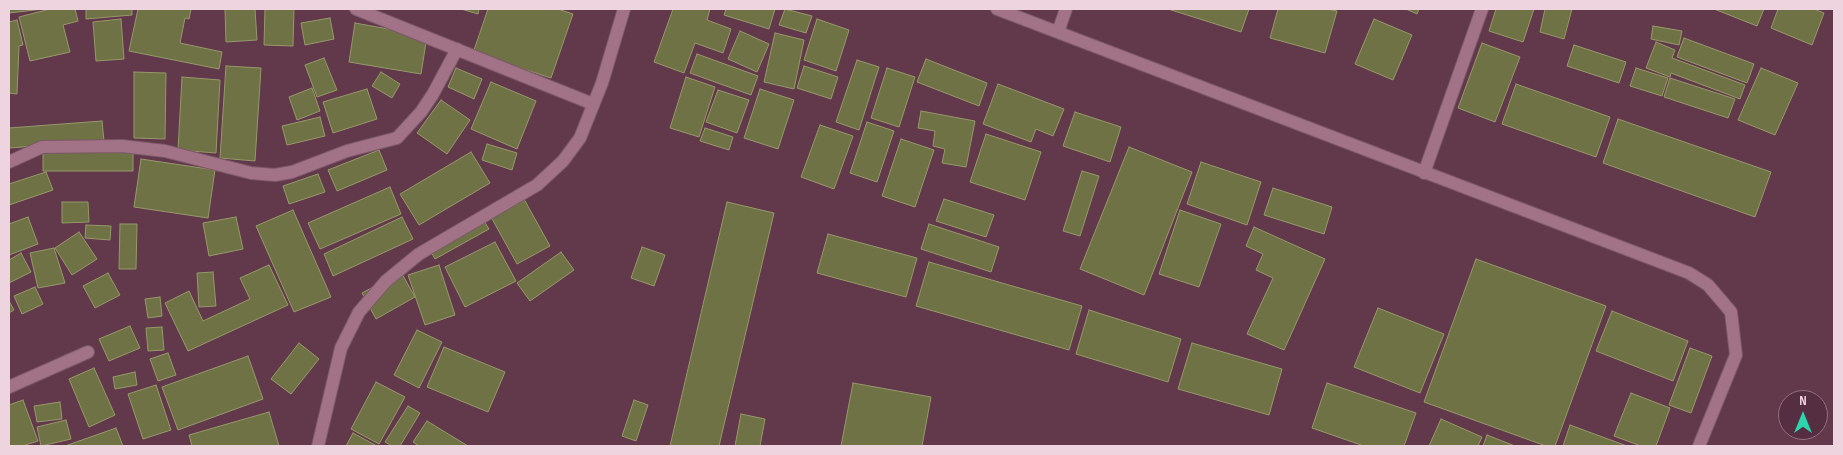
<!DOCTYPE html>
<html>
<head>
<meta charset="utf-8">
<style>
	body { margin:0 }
	#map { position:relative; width:1843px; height:455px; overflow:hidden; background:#62384b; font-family:"Sofia Sans Condensed",sans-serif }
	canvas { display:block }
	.frame { position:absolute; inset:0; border:10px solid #eed4de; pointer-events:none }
	.north { position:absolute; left:1778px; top:390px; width:50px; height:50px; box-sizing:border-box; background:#562e41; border:1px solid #937080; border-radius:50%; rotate:0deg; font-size:14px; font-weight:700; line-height:20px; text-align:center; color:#eed4de }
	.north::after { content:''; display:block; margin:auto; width:18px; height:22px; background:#2cd5ab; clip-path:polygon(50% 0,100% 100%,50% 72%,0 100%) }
</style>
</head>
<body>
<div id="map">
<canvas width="1843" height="455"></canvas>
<div class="frame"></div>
<div class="north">N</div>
</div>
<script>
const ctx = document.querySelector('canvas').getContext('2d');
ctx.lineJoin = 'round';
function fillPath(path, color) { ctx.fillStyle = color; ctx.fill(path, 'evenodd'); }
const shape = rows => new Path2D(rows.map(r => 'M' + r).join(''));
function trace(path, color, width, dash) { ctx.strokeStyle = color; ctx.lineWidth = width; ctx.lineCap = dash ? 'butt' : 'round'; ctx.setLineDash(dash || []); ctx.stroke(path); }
const building = shape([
	[9,9,44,9,9,13,9,9],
	[50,9,75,9,78,21,63,25,70,52,30,61,19,17,50,9],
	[86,9,132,9,132,15,86,19,86,9],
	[138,9,191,9,189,19,185,18,180,43,222,52,219,69,129,51,138,9],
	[225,9,255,9,257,40,226,42,225,9],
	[265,9,294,9,293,46,264,45,265,9],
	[461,9,479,9,478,14,461,9],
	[488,9,558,9,573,14,551,78,473,53,488,9],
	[673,9,710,9,707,20,731,29,723,53,695,43,684,73,654,62,673,9],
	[726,9,775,9,769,29,724,15,726,9],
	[785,9,812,16,806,33,779,25,785,9],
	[1168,9,1249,9,1241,32,1168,9],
	[1278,9,1327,9,1337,11,1325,53,1270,38,1278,9],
	[1406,9,1419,9,1417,14,1406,9],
	[1496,9,1534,9,1523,42,1489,31,1496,9],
	[1545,9,1572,9,1564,39,1540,32,1545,9],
	[1714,9,1764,9,1757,26,1714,9],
	[1778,9,1814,9,1824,13,1812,45,1771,28,1778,9],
	[330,18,334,39,305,45,301,23,330,18],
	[121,19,124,59,96,61,93,22,121,19],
	[817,19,849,30,836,71,804,60,817,19],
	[1374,19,1412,35,1393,80,1355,64,1374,19],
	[17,20,23,45,19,46,17,94,9,93,9,22,17,20],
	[355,23,427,36,421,74,349,62,355,23],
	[1653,26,1682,31,1679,45,1651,39,1653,26],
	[740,31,769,44,757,72,728,59,740,31],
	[775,33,804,40,794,89,764,82,775,33],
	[1684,38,1754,64,1747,83,1677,57,1684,38],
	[1656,42,1675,50,1672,58,1745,85,1740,99,1671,73,1670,77,1646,68,1656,42],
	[1482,43,1520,57,1495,122,1458,108,1482,43],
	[1574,45,1626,62,1619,83,1567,66,1574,45],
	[697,54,758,76,751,95,690,73,697,54],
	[324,58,337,90,317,97,305,65,324,58],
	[926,59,987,83,979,106,917,82,926,59],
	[857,60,879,67,859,130,836,122,857,60],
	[226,66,261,68,255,161,220,158,226,66],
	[804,66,838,77,831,99,797,88,804,66],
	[456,68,482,79,474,99,448,87,456,68],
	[887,68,915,77,899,127,871,118,887,68],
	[1636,68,1668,78,1662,96,1630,86,1636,68],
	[1761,68,1798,83,1775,135,1738,120,1761,68],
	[134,72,166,73,165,139,134,138,134,72],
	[381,72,400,84,392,98,372,86,381,72],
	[182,77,220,80,216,153,178,150,182,77],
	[686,77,715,87,699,137,670,128,686,77],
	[1670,78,1735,99,1728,118,1664,97,1670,78],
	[491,82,536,101,517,149,471,129,491,82],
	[998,84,1064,109,1053,136,1036,129,1031,142,983,124,998,84],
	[1516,84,1610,117,1596,157,1502,124,1516,84],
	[312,88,320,111,297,120,289,97,312,88],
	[367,89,377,119,333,133,323,102,367,89],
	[760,89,794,100,778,149,744,138,760,89],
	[718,90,749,100,737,133,706,122,718,90],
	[441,100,470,120,447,154,417,133,441,100],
	[921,111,975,121,966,167,942,163,945,149,933,146,935,131,918,128,921,111],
	[1075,112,1121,127,1110,162,1063,146,1075,112],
	[320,117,325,136,287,145,282,126,320,117],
	[1618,119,1771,172,1755,217,1603,163,1618,119],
	[102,121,104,141,9,148,9,128,102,121],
	[867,122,894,131,877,182,850,173,867,122],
	[820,125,853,136,834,189,801,177,820,125],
	[705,128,733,137,729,150,700,141,705,128],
	[986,134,1041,152,1025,200,970,182,986,134],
	[901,139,934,150,915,207,882,196,901,139],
	[487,144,517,153,512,170,482,160,487,144],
	[1129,147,1192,172,1144,295,1080,269,1129,147],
	[133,150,133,171,43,171,43,151,133,150],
	[379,150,387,170,337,191,328,170,379,150],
	[471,152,490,183,419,225,400,194,471,152],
	[141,159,215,170,208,218,134,207,141,159],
	[1201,162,1261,182,1247,225,1187,204,1201,162],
	[1082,171,1099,176,1080,236,1063,231,1082,171],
	[46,172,53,190,9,205,9,184,46,172],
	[318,174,325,192,289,204,283,186,318,174],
	[390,187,401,214,320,249,308,223,390,187],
	[1273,188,1332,207,1324,234,1264,215,1273,188],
	[524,199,550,246,517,264,491,217,524,199],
	[944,199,994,215,986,237,936,221,944,199],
	[62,202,88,202,89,222,62,223,62,202],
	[727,202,774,213,719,446,670,446,727,202],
	[293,210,331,297,294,312,256,226,293,210],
	[1180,210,1221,224,1199,287,1159,274,1180,210],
	[28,217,38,244,9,255,9,224,28,217],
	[236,217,243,249,209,256,203,223,236,217],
	[402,217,413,239,333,276,324,254,402,217],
	[484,221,489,229,435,259,430,250,484,221],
	[120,224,137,224,136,269,119,269,120,224],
	[929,224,999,247,991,272,921,249,929,224],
	[86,225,111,226,110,240,85,238,86,225],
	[1254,227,1325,259,1284,350,1247,334,1273,278,1256,270,1263,254,1246,246,1254,227],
	[79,232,97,259,72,275,55,248,79,232],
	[828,234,917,258,906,297,817,273,828,234],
	[495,242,516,281,465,307,445,267,495,242],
	[642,247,665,255,654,286,631,278,642,247],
	[54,248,65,283,38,288,30,253,54,248],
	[561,252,574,270,530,301,517,283,561,252],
	[21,253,31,272,9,283,9,260,21,253],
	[1476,259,1606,306,1555,446,1546,446,1424,402,1476,259],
	[929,262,1082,306,1069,350,916,306,929,262],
	[269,265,288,305,188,351,165,303,189,291,203,321,250,299,240,278,269,265],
	[439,265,455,315,425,325,408,275,439,265],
	[213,272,216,306,199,307,197,273,213,272],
	[401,272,415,297,376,319,362,293,401,272],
	[108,273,120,295,95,308,83,286,108,273],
	[35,287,43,304,22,314,14,296,35,287],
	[160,297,162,316,148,318,145,299,160,297],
	[9,301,14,310,9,313,9,301],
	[1378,308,1444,334,1420,393,1354,367,1378,308],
	[1089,310,1181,339,1168,382,1076,354,1089,310],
	[1612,311,1688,341,1673,381,1596,351,1612,311],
	[130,326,140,348,109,361,99,339,130,326],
	[162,327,164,350,148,351,146,328,162,327],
	[417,330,442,342,419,388,394,375,417,330],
	[299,343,319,359,291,394,271,379,299,343],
	[1192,343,1282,369,1269,415,1178,389,1192,343],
	[444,347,505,372,488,412,427,387,444,347],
	[1690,348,1712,356,1691,413,1669,405,1690,348],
	[168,353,176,375,158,381,150,359,168,353],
	[248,356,263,399,178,430,162,387,248,356],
	[94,368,115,415,89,427,69,379,94,368],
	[135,372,137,385,115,389,113,377,135,372],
	[376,382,405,397,379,444,351,429,376,382],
	[853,383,931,397,922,446,841,446,853,383],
	[1327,383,1416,413,1404,446,1364,446,1312,428,1327,383],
	[156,385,171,430,143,439,128,394,156,385],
	[1631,393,1670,408,1656,446,1641,446,1614,436,1631,393],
	[23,400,38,441,22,446,9,446,9,405,23,400],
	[634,400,648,405,636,441,622,436,634,400],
	[60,402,62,419,37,422,34,406,60,402],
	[408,406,420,413,400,446,392,446,385,442,408,406],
	[269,412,279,446,192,446,189,435,269,412],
	[741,414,765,419,760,446,735,446,741,414],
	[1441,419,1482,437,1478,446,1429,446,1441,419],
	[66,420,71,439,41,446,37,427,66,420],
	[427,421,468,446,419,446,413,442,427,421],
	[1570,425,1627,446,1563,446,1570,425],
	[116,428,123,446,65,446,116,428],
	[353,433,377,446,346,446,353,433],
	[1487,435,1515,446,1483,446,1487,435]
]);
const minor = shape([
	[356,9,593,104],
	[997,9,1689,273,1708,285,1731,312,1736,355,1699,446],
	[1058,32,1066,9],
	[9,162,42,147,122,146,165,151,251,173,275,175,292,172,347,151,397,138,421,112,433,94,457,49],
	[1424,173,1482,9],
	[9,387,88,352],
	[318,446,341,348,359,312,386,281,419,254,537,185,563,161,580,138,602,83,624,9]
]);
fillPath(building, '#6f7244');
trace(building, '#96996a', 1);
trace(minor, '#7b5868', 14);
trace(minor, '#a27287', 12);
</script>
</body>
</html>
